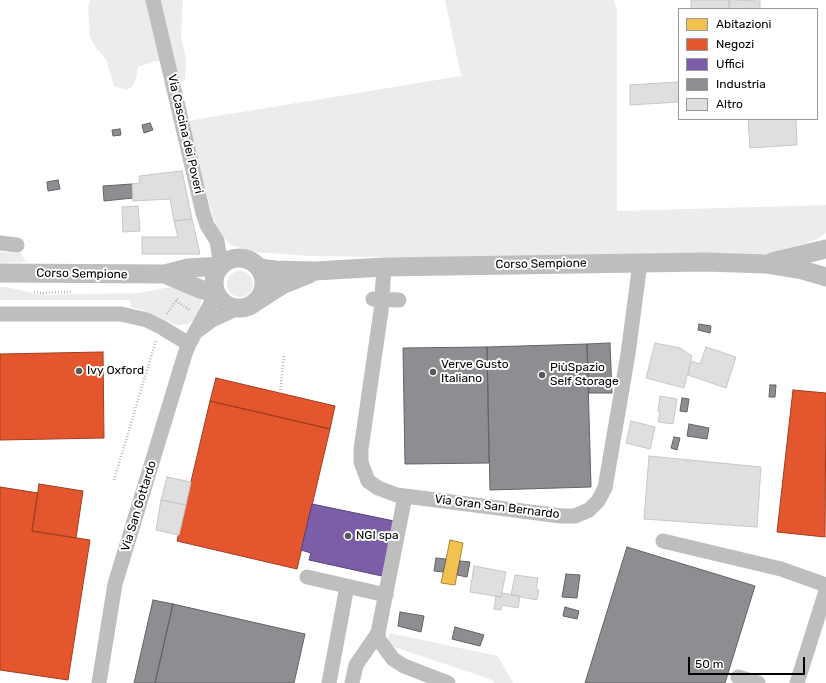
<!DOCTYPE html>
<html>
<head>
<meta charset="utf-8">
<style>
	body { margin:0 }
	#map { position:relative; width:826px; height:683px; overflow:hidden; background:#fff; font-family:Rubik,sans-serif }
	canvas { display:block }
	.legend { position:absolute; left:678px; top:8px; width:140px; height:112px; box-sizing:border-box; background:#fff; border:1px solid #999; margin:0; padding:5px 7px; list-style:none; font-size:12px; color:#000 }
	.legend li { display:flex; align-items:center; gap:8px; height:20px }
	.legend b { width:20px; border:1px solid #999 }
	.scale { position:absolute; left:688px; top:657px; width:117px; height:18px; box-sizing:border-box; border:2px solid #000; border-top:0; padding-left:5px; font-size:12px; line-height:14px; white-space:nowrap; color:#000; -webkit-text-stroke:3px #fff; paint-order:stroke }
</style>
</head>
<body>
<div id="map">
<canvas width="826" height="683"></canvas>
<ul class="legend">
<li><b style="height:11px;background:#f2c14e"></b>Abitazioni</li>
<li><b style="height:11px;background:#e4572e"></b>Negozi</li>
<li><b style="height:11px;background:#7b5ea7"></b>Uffici</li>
<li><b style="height:11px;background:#8d8d92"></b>Industria</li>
<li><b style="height:11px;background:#dfdfdf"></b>Altro</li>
</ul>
<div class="scale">50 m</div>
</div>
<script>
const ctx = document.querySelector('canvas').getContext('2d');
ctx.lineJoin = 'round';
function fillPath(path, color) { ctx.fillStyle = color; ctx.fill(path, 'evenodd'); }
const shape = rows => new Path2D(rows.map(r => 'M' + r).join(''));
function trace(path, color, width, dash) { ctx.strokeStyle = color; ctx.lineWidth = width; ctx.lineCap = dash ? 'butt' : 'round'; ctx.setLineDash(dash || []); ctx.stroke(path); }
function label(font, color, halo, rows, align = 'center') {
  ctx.font = font + ' Rubik,sans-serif'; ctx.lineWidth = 4; ctx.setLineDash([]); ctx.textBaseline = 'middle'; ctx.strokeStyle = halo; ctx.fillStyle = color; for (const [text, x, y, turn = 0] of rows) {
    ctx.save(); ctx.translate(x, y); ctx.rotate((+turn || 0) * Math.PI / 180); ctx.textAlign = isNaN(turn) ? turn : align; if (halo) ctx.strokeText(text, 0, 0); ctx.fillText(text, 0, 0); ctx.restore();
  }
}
const green = shape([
	[90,0,183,0,181,36,186,59,185,80,178,85,170,59,156,61,138,67,136,79,132,87,126,90,114,86,106,59,96,48,90,37,88,6],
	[445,0,614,0,617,10,617,211,826,205,826,233,813,241,797,246,797,250,756,255,476,258,308,256,254,252,231,245,220,233,213,217,187,121,461,76],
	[0,252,21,253,26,262,0,263],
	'227 284a13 13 0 1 1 26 0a13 13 0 1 1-26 0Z',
	[0,287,7,287,40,295,139,293,170,287,186,292,201,299,201,303,196,318,188,324,179,325,174,324,151,313,131,307,130,300,0,300],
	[389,633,498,656,513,683,495,683,490,679,391,646,387,643]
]);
const homes = shape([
	[450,540,463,543,455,585,441,583,450,540]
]);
const shops = shape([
	[103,352,104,438,0,440,0,354,103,352],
	[216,378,335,406,330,429,210,401,216,378],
	[793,390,826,393,825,537,777,532,793,390],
	[210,401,330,429,297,569,177,541,210,401],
	[39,484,83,491,76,538,32,531,39,484],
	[0,487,38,493,32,531,90,540,68,680,0,670,0,487]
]);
const offices = shape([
	[312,504,394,521,382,576,309,560,311,553,301,550,312,504]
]);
const industry = shape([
	[150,123,153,130,144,133,142,125,150,123],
	[120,129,121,135,113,136,112,130,120,129],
	[58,180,60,189,48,191,47,182,58,180],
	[132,184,133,198,104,201,103,186,132,184],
	[699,324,711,326,710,333,698,330,699,324],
	[610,343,612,393,589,393,587,344,610,343],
	[587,344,591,487,490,490,487,347,587,344],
	[487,347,489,463,405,464,403,348,487,347],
	[770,385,776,385,775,397,769,397,770,385],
	[682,398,689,399,687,412,680,411,682,398],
	[689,424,709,428,707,439,687,436,689,424],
	[674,437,680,438,677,450,671,448,674,437],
	[627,547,755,586,725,683,585,683,627,547],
	[436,558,446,559,443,572,434,571,436,558],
	[460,561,470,562,467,577,457,575,460,561],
	[566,574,580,575,577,598,562,597,566,574],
	[153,600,173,604,155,683,134,683,153,600],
	[173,604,305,634,294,683,155,683,173,604],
	[565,607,579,611,577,619,563,616,565,607],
	[400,612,424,616,421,632,398,626,400,612],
	[455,627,484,635,480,646,452,639,455,627]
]);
const building = shape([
	[691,0,730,0,729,9,691,9,691,0],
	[729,0,760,1,760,9,729,9,729,0],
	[679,82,679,102,630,105,630,85,679,82],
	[748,119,796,119,797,145,750,148,748,119],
	[182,171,192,219,174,221,170,199,133,201,132,184,140,183,139,176,182,171],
	[138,206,140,231,123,232,122,207,138,206],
	[192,219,200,254,142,254,142,237,178,237,174,221,192,219],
	[655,343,680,348,692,356,684,388,646,378,655,343],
	[706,347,736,357,726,388,688,375,691,361,700,364,706,347],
	[660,396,677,399,673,424,658,422,660,411,658,411,660,396],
	[631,421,655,427,650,449,626,443,631,421],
	[649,456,761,467,757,527,644,519,649,456],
	[167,477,191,482,186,505,161,500,167,477],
	[161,500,186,505,179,535,156,530,161,500],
	[474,566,506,572,501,597,470,592,474,566],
	[515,575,538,578,536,590,539,590,537,600,511,595,515,575],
	[502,593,520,596,518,608,502,605,501,610,494,609,496,596,501,597,502,593]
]);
const path = shape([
	[34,292,40,293,73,292],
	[176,301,191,311],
	[167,314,178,298],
	[280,393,284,354],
	[114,480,156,340]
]);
const minor = shape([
	[153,0,203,213,207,225,217,241,221,266],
	[0,243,17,245],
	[384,267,381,311,361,449,361,462,368,481,378,488,397,495,561,516,575,516,589,510,598,501,605,488,628,354,640,263],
	[373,299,399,300],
	[0,314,121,314,147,320,161,327,189,344],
	[197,331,212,320,236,309],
	[663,541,781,569,826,585],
	[307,577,386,595],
	[378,633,379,640,393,659,404,666,448,683],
	[738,677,758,683],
	[99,683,115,584,185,354,189,344,216,294],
	[329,683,347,586],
	[352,683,356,665,378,633,405,496],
	[797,683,826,591]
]);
const major = shape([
	'214 283a25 25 0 1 1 50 0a25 25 0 1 1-50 0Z',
	[772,262,826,249],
	[259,268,275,270,315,271,384,267,705,262,766,264,802,270,826,277],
	[0,273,165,274,188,268,221,266],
	[165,274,200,289,216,294],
	[257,301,282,285,309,274]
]);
const markers = [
	[79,371,4,"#595959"],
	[433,372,4,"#595959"],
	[542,375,4,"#595959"],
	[348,536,4,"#595959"]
];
const streetNames = [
	["Via Cascina dei Poveri",185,134,77],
	["Corso Sempione",541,264,-1],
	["Corso Sempione",82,274,1],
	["Via San Gottardo",139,506,-73],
	["Via Gran San Bernardo",497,507,7]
];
const poiNames = [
	["Verve Gusto",441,365],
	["Italiano",441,379],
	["PiùSpazio",550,368],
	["Self Storage",550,382],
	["Ivy Oxford",87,371],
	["NGI spa",356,536]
];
fillPath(green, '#ececec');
fillPath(homes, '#f2c14e');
trace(homes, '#a98737', 1);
fillPath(shops, '#e4572e');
trace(shops, '#a03d20', 1);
fillPath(offices, '#7b5ea7');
trace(offices, '#564275', 1);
fillPath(industry, '#8d8d92');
trace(industry, '#636366', 1);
fillPath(building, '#dfdfdf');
trace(building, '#c7c7c7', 1);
trace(path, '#b9b9b9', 2.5, [1, 2]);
trace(minor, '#bebebe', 15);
trace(major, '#bebebe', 19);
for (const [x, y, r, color] of markers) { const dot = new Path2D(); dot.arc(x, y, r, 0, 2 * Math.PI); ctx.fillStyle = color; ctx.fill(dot); trace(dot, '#fff', 1.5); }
label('12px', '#000', '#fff', streetNames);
label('12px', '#000', '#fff', poiNames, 'left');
</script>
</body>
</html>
